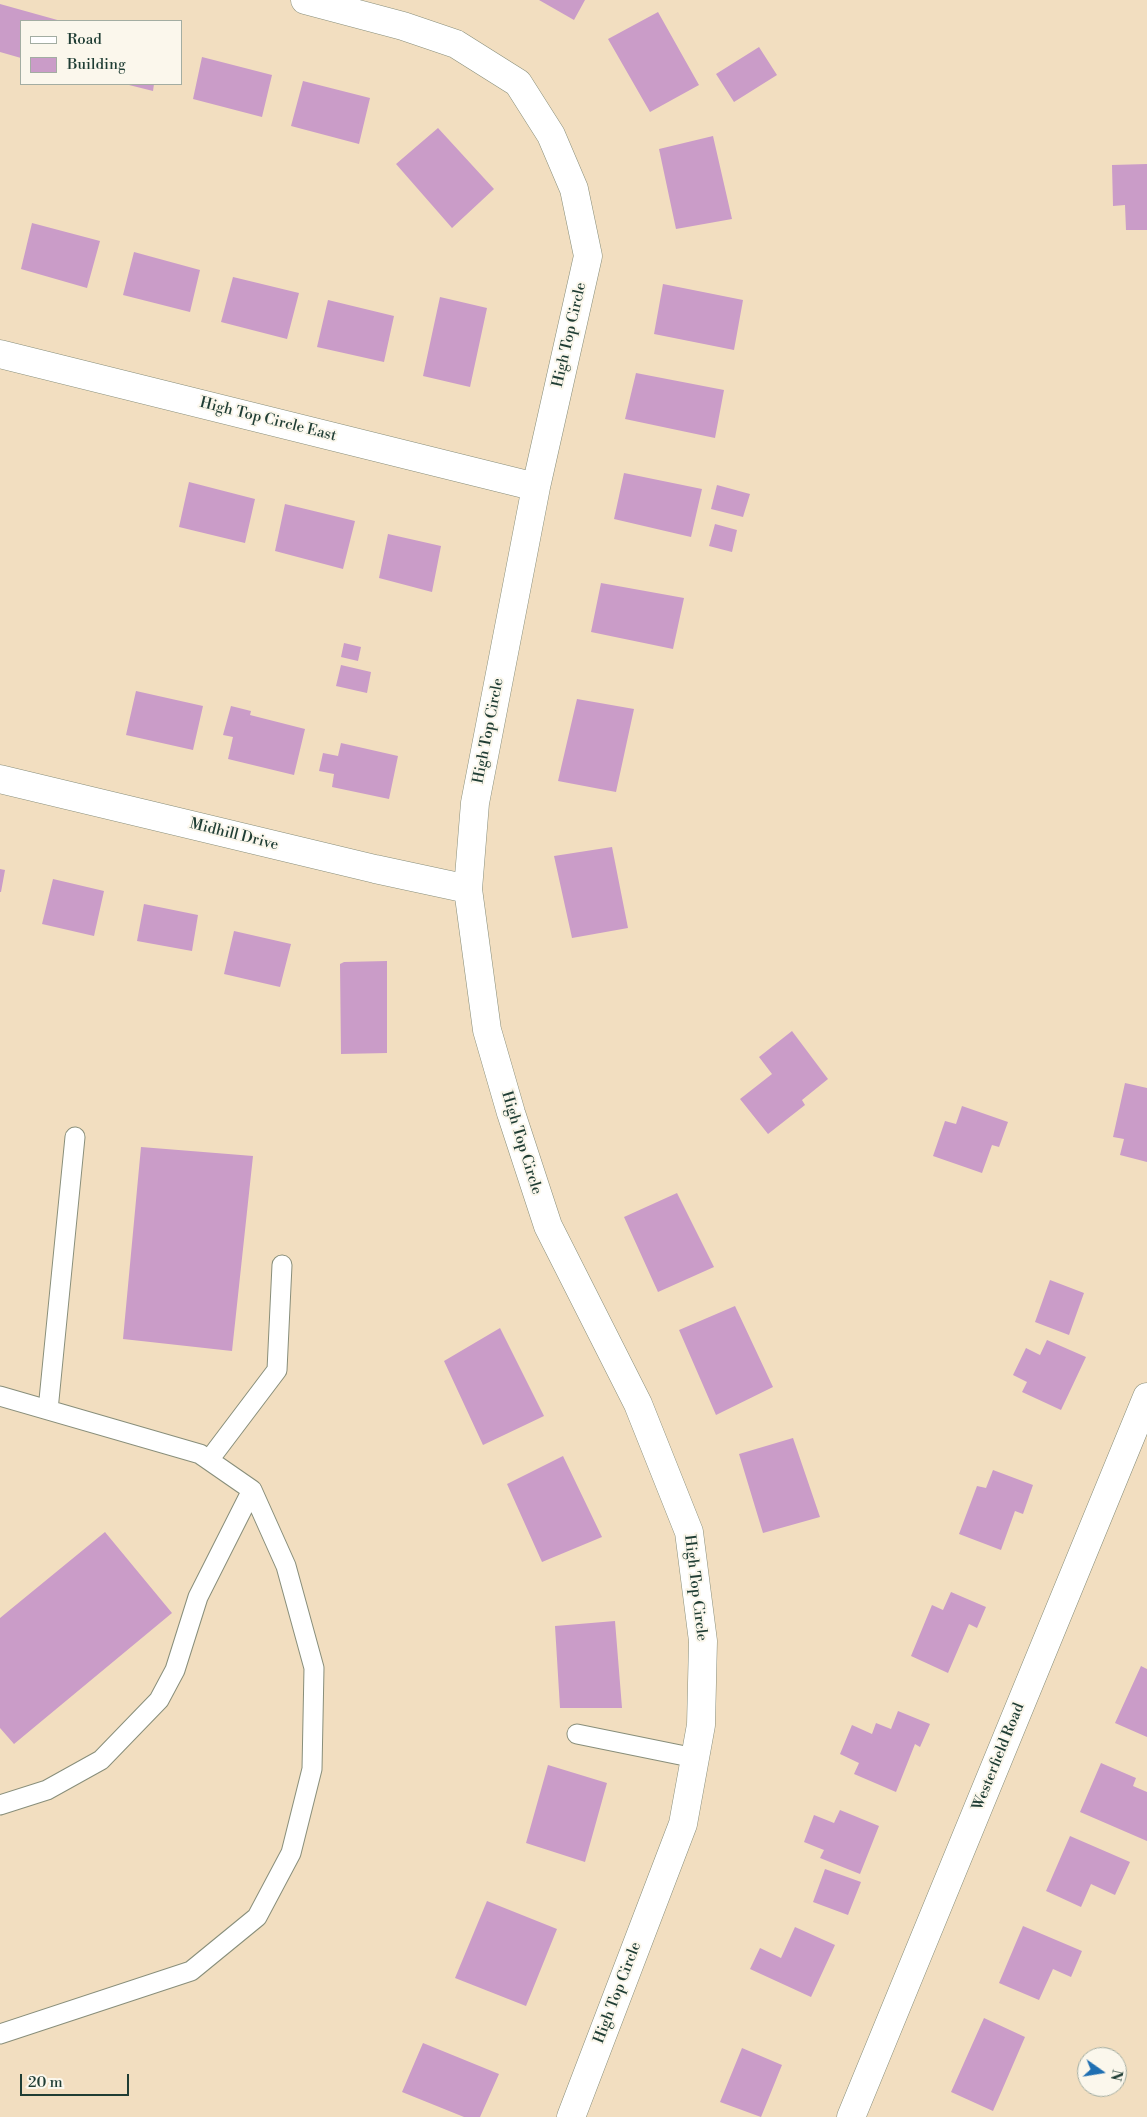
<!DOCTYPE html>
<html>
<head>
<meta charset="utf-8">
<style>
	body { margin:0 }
	#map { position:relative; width:1147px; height:2117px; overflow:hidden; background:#f2dec0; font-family:"Libre Bodoni",serif }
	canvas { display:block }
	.legend { position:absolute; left:20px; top:20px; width:162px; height:65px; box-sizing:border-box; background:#fbf7ec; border:1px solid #a3ada2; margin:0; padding:6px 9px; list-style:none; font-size:15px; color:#1f3d34 }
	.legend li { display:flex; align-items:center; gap:10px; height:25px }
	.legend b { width:25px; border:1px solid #a3ada2 }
	.north { position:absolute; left:1077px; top:2047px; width:50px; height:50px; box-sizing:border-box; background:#fbf7ec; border:1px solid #a3ada2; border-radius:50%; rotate:103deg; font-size:14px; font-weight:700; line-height:20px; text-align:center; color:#1f3d34 }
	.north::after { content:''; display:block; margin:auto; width:18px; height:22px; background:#1f6fb2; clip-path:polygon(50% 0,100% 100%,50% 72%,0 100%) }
	.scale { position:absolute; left:20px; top:2074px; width:109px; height:22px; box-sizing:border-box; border:2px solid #1f3d34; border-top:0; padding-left:6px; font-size:15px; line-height:18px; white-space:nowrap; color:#1f3d34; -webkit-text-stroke:4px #fbf7ec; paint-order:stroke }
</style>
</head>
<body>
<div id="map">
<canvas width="1147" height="2117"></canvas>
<ul class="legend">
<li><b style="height:6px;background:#fff"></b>Road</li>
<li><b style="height:14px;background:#ca9cc8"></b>Building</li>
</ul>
<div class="north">N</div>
<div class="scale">20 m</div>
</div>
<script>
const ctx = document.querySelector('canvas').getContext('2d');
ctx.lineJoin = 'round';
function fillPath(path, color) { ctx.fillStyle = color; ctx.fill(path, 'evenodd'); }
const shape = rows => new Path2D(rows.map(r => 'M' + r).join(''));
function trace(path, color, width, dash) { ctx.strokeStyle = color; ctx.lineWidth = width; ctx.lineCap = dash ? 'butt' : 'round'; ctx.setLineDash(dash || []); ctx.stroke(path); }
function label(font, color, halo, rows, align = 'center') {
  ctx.font = font + ' "Libre Bodoni",serif'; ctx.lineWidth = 4; ctx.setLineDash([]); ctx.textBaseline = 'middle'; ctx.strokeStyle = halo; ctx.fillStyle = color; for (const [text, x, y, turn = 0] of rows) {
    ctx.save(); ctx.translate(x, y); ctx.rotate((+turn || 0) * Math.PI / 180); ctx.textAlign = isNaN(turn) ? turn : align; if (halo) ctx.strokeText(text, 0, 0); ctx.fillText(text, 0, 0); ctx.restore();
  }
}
const building = shape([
	[539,0,585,0,574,20],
	[0,4,61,21,21,21,21,58,0,52],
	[658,12,699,85,650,112,608,39],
	[759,47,777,75,734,102,716,74],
	[202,57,272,75,262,117,193,99],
	[303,81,370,98,359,144,291,126],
	[125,84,154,84,153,91],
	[438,128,494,189,452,228,396,164],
	[713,136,732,219,676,229,659,149],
	[1147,164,1147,230,1126,230,1125,205,1113,206,1112,165],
	[32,223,100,241,87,288,21,269],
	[134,252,200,270,190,312,123,295],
	[233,277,299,293,287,339,221,322],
	[663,284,743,300,734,350,654,334],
	[440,297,487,308,470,387,423,376],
	[328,300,394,316,384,362,317,347],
	[636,373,724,390,715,438,625,419],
	[624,473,702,489,691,537,614,519],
	[189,482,255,499,245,543,179,527],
	[717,485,750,494,743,517,711,509],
	[285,504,355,521,343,569,275,551],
	[715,524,737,530,732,552,709,546],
	[388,534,441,546,432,592,379,578],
	[601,583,684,598,673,649,591,632],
	[344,643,361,647,358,661,341,657],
	[341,665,371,672,367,693,336,686],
	[136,691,203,706,193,750,126,735],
	[577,699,634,709,616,792,558,781],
	[231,706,251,711,250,715,305,729,294,775,228,759,233,737,223,735],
	[341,743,398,756,389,799,332,787,334,774,319,771,323,753,338,756],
	[612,847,628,928,572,938,554,856],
	[0,869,5,870,1,892,0,892],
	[53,879,104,891,94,936,42,924],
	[144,904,198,915,192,951,137,941],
	[234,931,291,944,280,987,224,974],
	[387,961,387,1053,341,1054,340,964,344,962],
	[792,1031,828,1079,802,1100,805,1105,768,1134,740,1099,772,1074,759,1057],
	[1125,1083,1147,1088,1147,1162,1120,1155,1124,1139,1113,1137],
	[962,1106,1008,1122,999,1147,992,1145,982,1173,933,1156,945,1121,956,1124],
	[141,1147,253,1156,232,1351,123,1339],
	[677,1193,714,1267,658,1292,624,1217],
	[1050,1280,1084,1293,1069,1335,1035,1322],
	[735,1306,773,1387,716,1415,679,1330],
	[500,1328,544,1416,483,1445,444,1361],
	[1047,1340,1086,1357,1061,1410,1022,1392,1027,1382,1013,1375,1026,1348,1040,1355],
	[793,1438,820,1517,763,1533,739,1454],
	[563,1456,602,1537,542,1562,507,1484],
	[993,1470,1033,1485,1023,1514,1015,1511,1001,1550,959,1534,977,1486,986,1488],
	[105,1532,172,1613,14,1744,0,1728,0,1618],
	[951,1592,986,1607,977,1628,969,1624,948,1673,911,1656,932,1605,943,1610],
	[615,1621,622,1708,560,1708,555,1626],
	[1141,1666,1147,1669,1147,1737,1115,1723],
	[898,1711,930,1724,920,1747,915,1744,896,1792,854,1774,859,1763,840,1754,852,1725,872,1734,876,1723,891,1729],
	[1101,1763,1136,1778,1133,1786,1147,1792,1147,1841,1080,1812],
	[548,1765,607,1783,585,1862,526,1843],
	[840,1810,879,1826,860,1874,820,1858,824,1850,804,1842,814,1815,834,1823],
	[1070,1836,1130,1862,1115,1895,1091,1884,1081,1907,1046,1891],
	[825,1869,861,1882,848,1915,813,1902],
	[487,1901,557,1929,526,2006,455,1978],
	[1023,1926,1082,1951,1071,1977,1053,1969,1039,2000,999,1983],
	[795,1927,835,1945,811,1997,750,1969,760,1948,781,1958],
	[984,2018,1025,2037,993,2111,951,2092],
	[423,2043,499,2074,480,2117,464,2117,402,2092],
	[742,2048,782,2065,761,2117,720,2102]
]);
const service = shape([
	[0,1396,200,1454,252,1490,286,1566,314,1668,312,1769,291,1853,257,1917,191,1971,0,2034],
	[48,1410,75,1137],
	[209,1460,277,1370,282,1265],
	[577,1734,695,1758],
	[0,1805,47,1790,101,1760,159,1700,175,1670,198,1597,252,1490]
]);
const minor = shape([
	[305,0,403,26,456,44,518,83,551,135,574,189,588,256,536,487,475,803,468,889,487,1030,511,1113,548,1226,638,1404,689,1532,703,1641,701,1725,683,1824,571,2117],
	[0,354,536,487],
	[0,779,375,869,468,889],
	[851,2117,1147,1397]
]);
const streetNames = [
	["High Top Circle",570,335,-77],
	["High Top Circle East",268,420,14],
	["High Top Circle",489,731,-79],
	["Midhill Drive",234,835,14],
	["High Top Circle",521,1143,73],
	["High Top Circle",695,1588,83],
	["Westerfield Road",999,1757,-68],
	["High Top Circle",618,1993,-69]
];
fillPath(building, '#ca9cc8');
trace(service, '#888e7a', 21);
trace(minor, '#888e7a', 29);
trace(service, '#fff', 19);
trace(minor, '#fff', 28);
label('15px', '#1f3d34', '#fbf7ec', streetNames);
</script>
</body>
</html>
